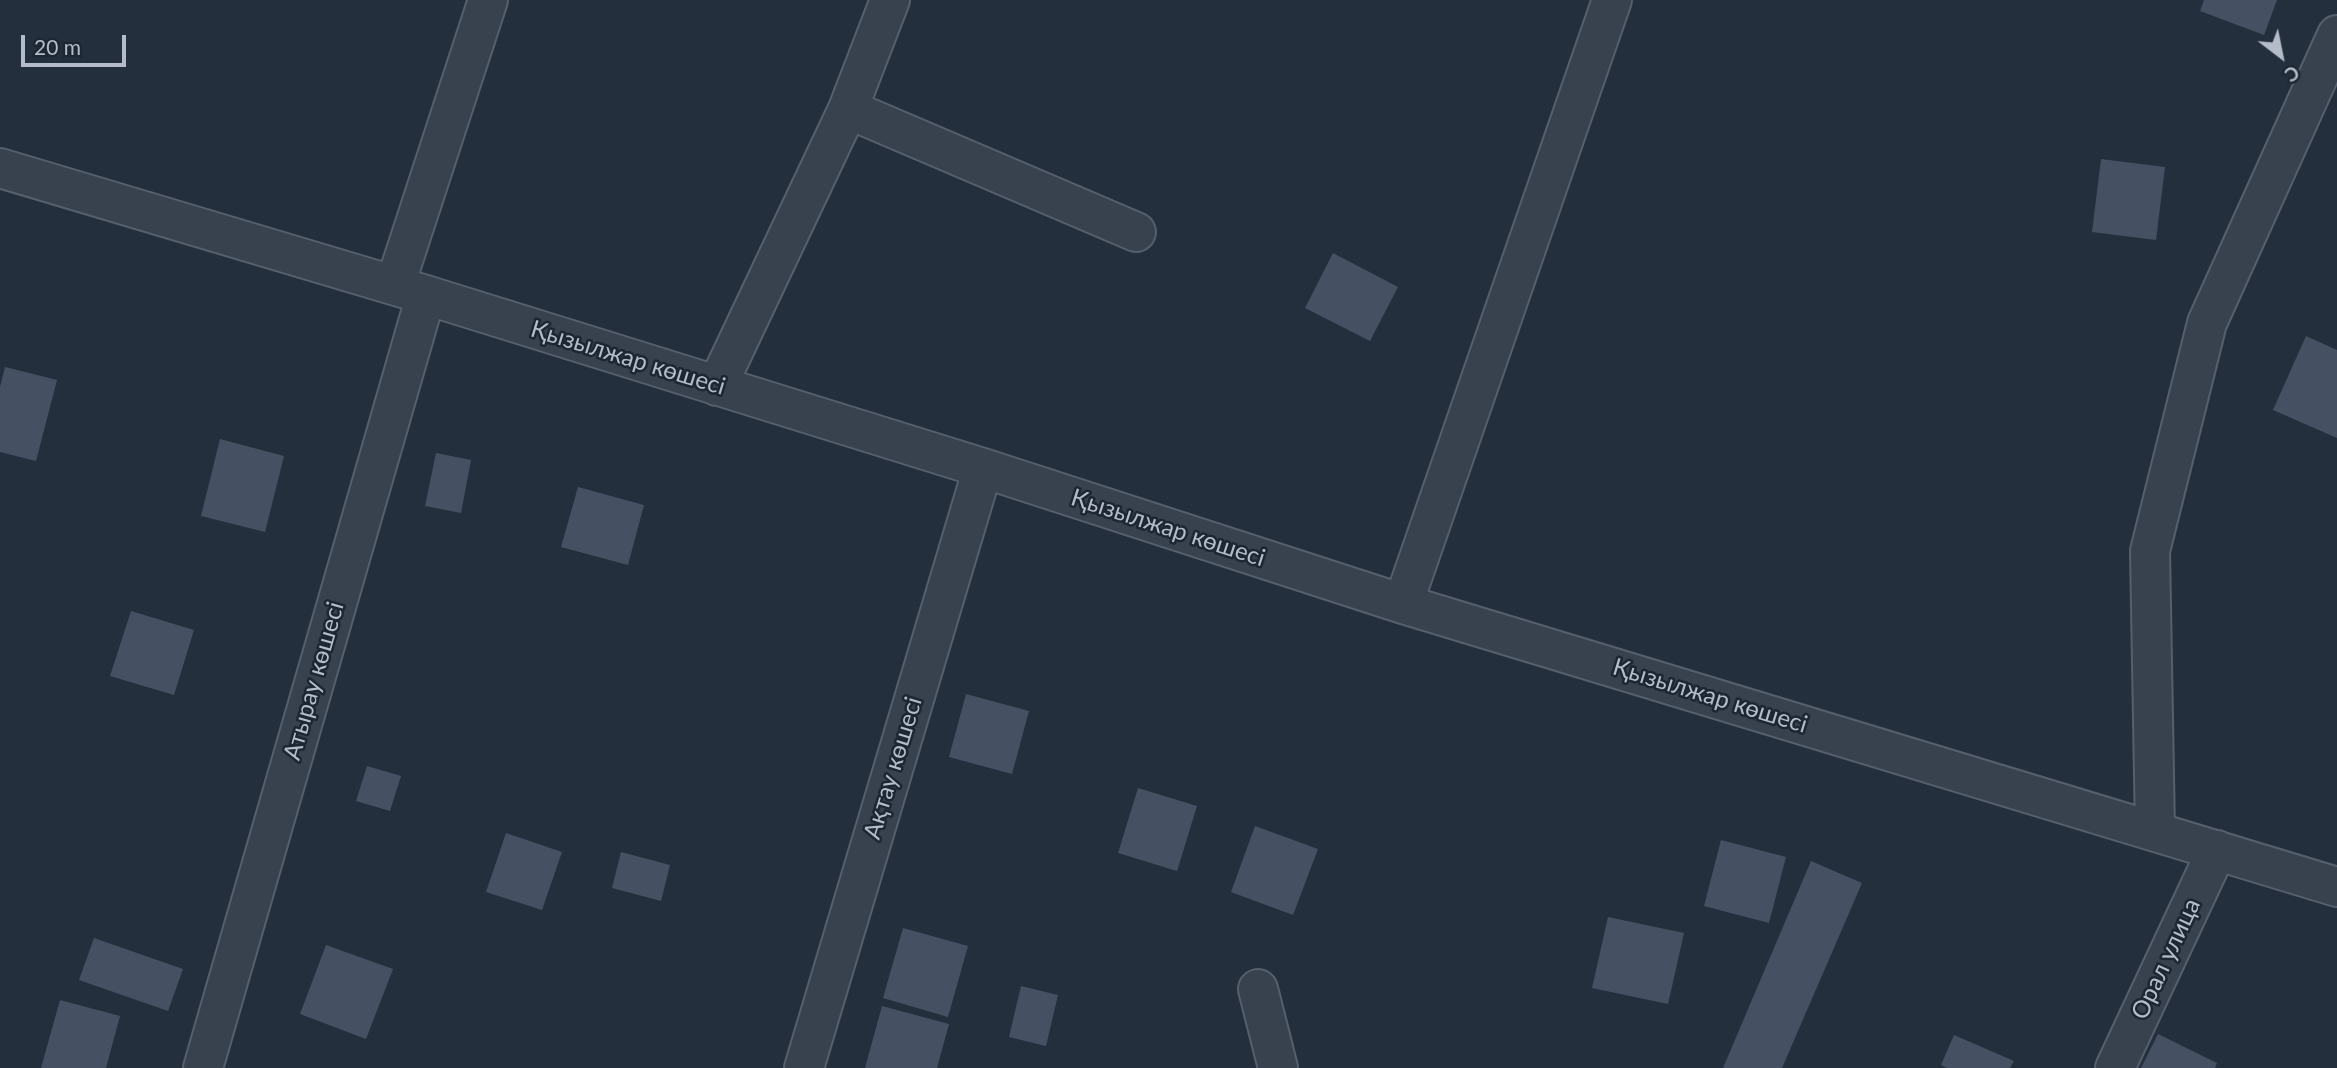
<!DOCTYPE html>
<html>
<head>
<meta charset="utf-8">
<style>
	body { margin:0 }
	#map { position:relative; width:2337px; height:1068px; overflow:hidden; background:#242f3e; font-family:Lato,sans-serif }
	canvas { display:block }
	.north { position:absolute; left:2246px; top:21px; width:70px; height:70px; -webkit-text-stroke:5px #1d2633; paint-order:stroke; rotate:148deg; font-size:19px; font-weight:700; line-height:28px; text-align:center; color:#b4bcc9 }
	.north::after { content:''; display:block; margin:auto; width:24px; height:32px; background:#b4bcc9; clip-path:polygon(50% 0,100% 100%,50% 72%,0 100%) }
	.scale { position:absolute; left:21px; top:35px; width:105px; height:32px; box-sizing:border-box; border:4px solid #b4bcc9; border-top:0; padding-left:9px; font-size:21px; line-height:24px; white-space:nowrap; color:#b4bcc9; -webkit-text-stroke:5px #1d2633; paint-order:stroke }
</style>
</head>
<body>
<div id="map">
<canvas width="2337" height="1068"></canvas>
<div class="north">С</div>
<div class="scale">20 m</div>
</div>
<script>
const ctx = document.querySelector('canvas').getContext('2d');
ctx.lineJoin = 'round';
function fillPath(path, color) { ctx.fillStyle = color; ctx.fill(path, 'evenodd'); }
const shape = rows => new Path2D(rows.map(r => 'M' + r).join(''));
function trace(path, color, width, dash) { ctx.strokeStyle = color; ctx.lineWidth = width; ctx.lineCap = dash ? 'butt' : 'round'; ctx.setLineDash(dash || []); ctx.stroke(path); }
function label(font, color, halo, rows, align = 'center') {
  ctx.font = font + ' Lato,sans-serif'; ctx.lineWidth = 5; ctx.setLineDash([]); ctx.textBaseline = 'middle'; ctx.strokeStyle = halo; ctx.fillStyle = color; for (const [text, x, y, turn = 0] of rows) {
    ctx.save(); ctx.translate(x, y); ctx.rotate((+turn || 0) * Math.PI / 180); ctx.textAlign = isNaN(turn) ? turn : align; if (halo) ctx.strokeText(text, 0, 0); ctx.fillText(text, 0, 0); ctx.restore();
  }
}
const building = shape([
	[2204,0,2277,0,2264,35,2200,11],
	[2101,159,2165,167,2156,240,2092,232],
	[1333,253,1398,287,1370,341,1305,308],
	[2306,336,2337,350,2337,438,2273,410],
	[5,367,57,380,36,461,0,452,0,387],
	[220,439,284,456,265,532,201,516],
	[436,453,471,460,461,513,425,506],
	[578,487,644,505,628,565,561,547],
	[131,611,194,630,174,695,110,676],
	[966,694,1029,711,1012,774,949,757],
	[367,766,401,776,390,811,356,801],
	[1138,788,1197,806,1177,871,1118,853],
	[1255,826,1318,849,1293,915,1231,892],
	[506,833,562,852,542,910,486,892],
	[1721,840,1786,857,1769,923,1704,906],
	[621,852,670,865,661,901,612,888],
	[1811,861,1862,883,1782,1068,1723,1068],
	[1608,917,1684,933,1668,1004,1592,988],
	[903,928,968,946,948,1017,883,998],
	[94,938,183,969,168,1011,79,980],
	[326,945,393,969,366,1039,300,1014],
	[1021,986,1058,995,1046,1046,1009,1037],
	[60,1000,120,1016,106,1068,41,1068],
	[882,1006,949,1024,937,1068,865,1068],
	[2158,1034,2217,1063,2215,1068,2141,1068],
	[1954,1035,2014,1061,2010,1068,1947,1068,1941,1065]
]);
const minor = shape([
	[848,109,1136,232],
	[0,168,426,295,983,468,1403,604,2337,887],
	[395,285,488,0],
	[717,386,848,109,890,0],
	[1403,604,1612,0],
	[2155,831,2150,551,2207,323,2337,35],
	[1258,989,1278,1068],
	[203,1068,426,295],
	[804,1068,983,468],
	[2115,1068,2217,850]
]);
const streetNames = [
	["Қызылжар көшесі",628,358,17],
	["Қызылжар көшесі",1168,528,18],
	["Атырау көшесі",314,681,-74],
	["Қызылжар көшесі",1710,696,17],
	["Ақтау көшесі",893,768,-73],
	["Орал улица",2166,959,-65]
];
fillPath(building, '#455162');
trace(minor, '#565f6c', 42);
trace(minor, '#38414e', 38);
label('24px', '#b4bcc9', '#1d2633', streetNames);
</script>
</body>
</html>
